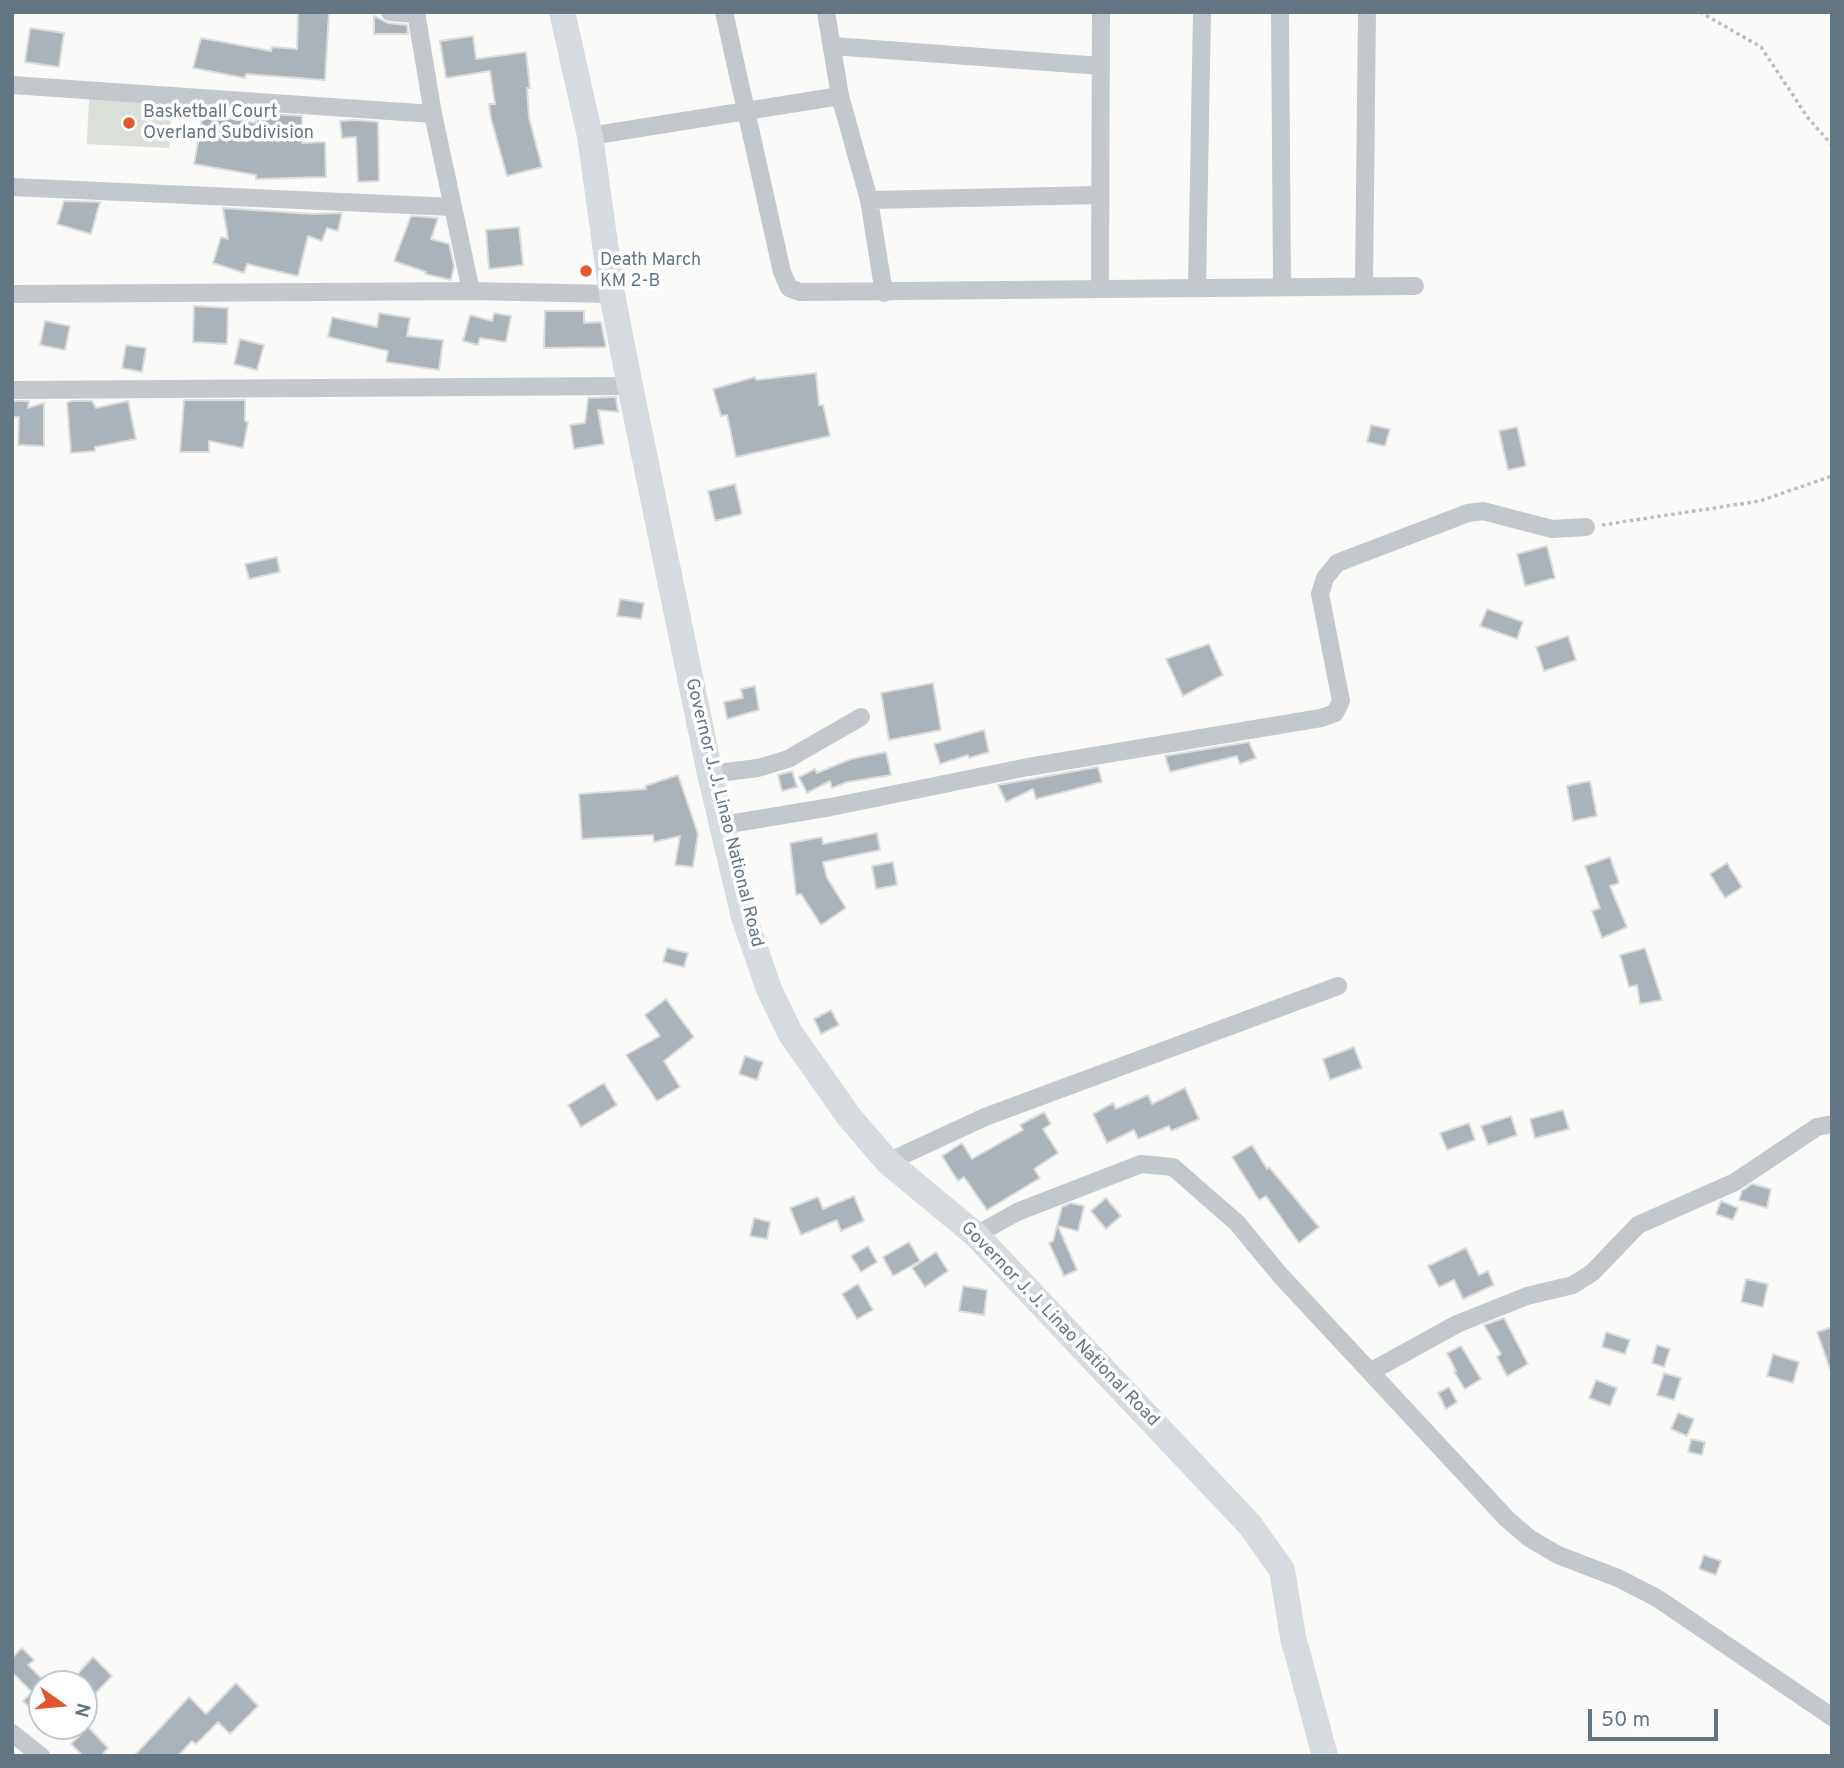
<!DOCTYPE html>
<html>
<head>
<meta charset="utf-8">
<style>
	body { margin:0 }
	#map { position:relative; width:1844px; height:1768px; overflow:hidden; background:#fafaf8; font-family:Overpass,sans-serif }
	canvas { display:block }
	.frame { position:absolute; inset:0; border:14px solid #657683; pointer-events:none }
	.north { position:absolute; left:28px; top:1670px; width:70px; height:70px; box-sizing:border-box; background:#fff; border:2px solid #c1c8cd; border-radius:50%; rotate:105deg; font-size:19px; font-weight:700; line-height:28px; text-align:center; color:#657683 }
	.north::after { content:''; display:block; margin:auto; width:24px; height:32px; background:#e4572e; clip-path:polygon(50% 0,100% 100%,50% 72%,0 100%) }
	.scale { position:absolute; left:1588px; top:1709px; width:130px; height:32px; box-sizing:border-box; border:4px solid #657683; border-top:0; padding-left:9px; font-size:21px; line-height:24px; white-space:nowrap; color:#657683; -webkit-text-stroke:5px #fff; paint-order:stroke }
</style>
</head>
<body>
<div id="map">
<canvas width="1844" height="1768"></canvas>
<div class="frame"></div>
<div class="north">N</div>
<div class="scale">50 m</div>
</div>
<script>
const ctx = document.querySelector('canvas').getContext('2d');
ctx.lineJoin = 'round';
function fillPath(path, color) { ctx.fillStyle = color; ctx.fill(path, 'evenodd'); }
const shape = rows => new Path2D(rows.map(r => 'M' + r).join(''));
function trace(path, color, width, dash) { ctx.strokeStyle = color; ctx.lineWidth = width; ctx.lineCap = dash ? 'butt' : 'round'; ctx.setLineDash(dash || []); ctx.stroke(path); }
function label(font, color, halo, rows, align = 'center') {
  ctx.font = font + ' Overpass,sans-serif'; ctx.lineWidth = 7; ctx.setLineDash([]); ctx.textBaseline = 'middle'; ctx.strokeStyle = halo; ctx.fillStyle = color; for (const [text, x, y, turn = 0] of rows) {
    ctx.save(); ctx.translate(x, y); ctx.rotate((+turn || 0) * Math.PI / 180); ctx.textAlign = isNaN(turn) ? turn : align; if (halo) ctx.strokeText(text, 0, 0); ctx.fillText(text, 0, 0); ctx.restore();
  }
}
const green = shape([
	[89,97,172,102,169,148,87,144]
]);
const building = shape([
	[298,12,329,12,325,80,246,74,245,78,193,68,201,38,271,51,272,47,297,49,298,12],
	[374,16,388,23,407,25,408,34,374,34,374,16],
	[30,28,64,33,59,67,25,62,30,28],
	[473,36,476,59,526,52,530,88,527,88,529,118,542,167,507,176,491,119,489,104,495,104,490,71,446,78,440,41,473,36],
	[256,113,302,116,302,143,325,142,326,177,256,179,256,175,194,164,203,114,256,123,256,113],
	[355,120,378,122,379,181,358,182,356,137,342,138,340,121,355,120],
	[64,201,100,202,91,234,57,224,64,201],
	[223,208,312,214,342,213,338,231,327,228,322,241,308,236,298,276,247,264,244,273,213,263,221,237,228,239,223,208],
	[411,216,438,218,431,239,449,244,454,266,451,280,425,274,426,272,394,261,411,216],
	[519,227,523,265,489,269,486,230,519,227],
	[194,306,228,308,227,344,193,342,194,306],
	[545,311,584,311,584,323,601,322,606,347,544,348,545,311],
	[379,313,410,318,407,336,443,340,439,370,386,362,388,351,328,337,332,317,377,327,379,313],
	[494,313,511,316,506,342,480,338,478,345,463,341,470,315,492,321,494,313],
	[45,321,70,326,65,350,40,345,45,321],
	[240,339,264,345,257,370,234,364,240,339],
	[126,345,146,348,142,372,122,368,126,345],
	[816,373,819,405,823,405,830,436,736,457,727,415,721,416,713,389,755,377,756,380,816,373],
	[616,397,618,412,598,410,604,444,574,449,570,425,585,423,588,398,616,397],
	[184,400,245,400,245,421,248,422,243,448,209,441,209,452,180,452,184,400],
	[12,401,29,401,28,408,44,403,44,446,18,445,19,417,12,417,12,401],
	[71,401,92,401,96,408,128,401,136,439,95,447,95,451,71,453,67,403,71,401],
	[1371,425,1390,429,1385,446,1367,442,1371,425],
	[1517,427,1526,466,1508,470,1499,431,1517,427],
	[735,484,742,514,715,521,708,491,735,484],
	[1547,546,1555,578,1525,586,1517,554,1547,546],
	[277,557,280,572,249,579,245,564,277,557],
	[620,599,644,603,641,619,617,616,620,599],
	[1487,609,1523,622,1517,639,1480,626,1487,609],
	[1568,636,1576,660,1544,671,1536,647,1568,636],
	[1209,644,1223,675,1183,696,1166,659,1209,644],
	[933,683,941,730,889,740,881,693,933,683],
	[755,686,759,710,727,719,724,702,743,698,741,689,755,686],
	[984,730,989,752,969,758,968,755,940,764,934,744,984,730],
	[1249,742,1256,758,1240,764,1237,756,1170,772,1165,756,1249,742],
	[886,752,891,775,847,782,832,788,830,781,807,793,799,777,815,769,817,773,851,759,886,752],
	[1098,767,1102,782,1036,799,1033,789,1006,802,998,785,1098,767],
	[792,771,797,787,782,791,778,775,792,771],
	[678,775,698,834,693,867,675,865,680,836,654,842,653,835,582,839,579,794,646,789,645,786,678,775],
	[1590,781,1597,816,1573,821,1567,786,1590,781],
	[877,833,880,850,823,862,827,878,846,908,821,925,801,894,796,895,790,843,822,837,823,844,877,833],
	[1610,857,1619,883,1610,886,1627,927,1602,938,1592,911,1600,908,1585,866,1610,857],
	[893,862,897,885,876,889,872,866,893,862],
	[1727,863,1742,887,1725,898,1710,874,1727,863],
	[667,948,688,953,684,967,663,962,667,948],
	[1645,948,1662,1000,1640,1004,1637,985,1629,987,1620,955,1645,948],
	[666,999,694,1037,664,1061,680,1087,657,1101,626,1055,660,1036,645,1015,666,999],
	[831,1010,839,1025,821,1034,814,1019,831,1010],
	[1354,1047,1362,1068,1330,1080,1323,1059,1354,1047],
	[745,1056,763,1062,757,1080,739,1074,745,1056],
	[604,1083,617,1105,581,1127,568,1105,604,1083],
	[1185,1088,1199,1119,1171,1131,1169,1126,1138,1139,1134,1130,1107,1143,1093,1114,1113,1103,1116,1109,1148,1095,1152,1104,1185,1088],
	[1563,1110,1569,1129,1535,1138,1530,1119,1563,1110],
	[1044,1112,1051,1124,1043,1129,1058,1153,1034,1169,1040,1178,987,1210,964,1177,958,1181,942,1156,962,1143,972,1159,1023,1130,1020,1125,1044,1112],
	[1511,1116,1517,1135,1488,1145,1481,1126,1511,1116],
	[1469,1123,1475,1140,1447,1150,1440,1133,1469,1123],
	[1252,1145,1267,1169,1269,1167,1319,1227,1299,1243,1266,1196,1259,1200,1232,1157,1252,1145],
	[1752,1184,1771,1189,1767,1208,1739,1200,1742,1191,1752,1184],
	[854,1196,864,1221,841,1231,837,1220,801,1235,790,1208,818,1197,823,1209,854,1196],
	[1106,1198,1121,1216,1106,1229,1091,1211,1106,1198],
	[1721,1201,1738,1208,1733,1220,1716,1214,1721,1201],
	[1071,1203,1084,1206,1078,1231,1058,1226,1077,1270,1064,1276,1049,1243,1053,1241,1062,1207,1071,1203],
	[754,1218,770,1222,767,1239,750,1236,754,1218],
	[909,1242,920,1261,893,1276,883,1257,909,1242],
	[868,1246,877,1262,861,1272,851,1256,868,1246],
	[1466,1248,1479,1275,1488,1271,1494,1285,1463,1299,1454,1280,1439,1287,1428,1266,1466,1248],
	[936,1252,948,1271,925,1287,912,1268,936,1252],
	[1746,1279,1768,1284,1763,1307,1741,1302,1746,1279],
	[858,1284,873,1310,857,1319,842,1294,858,1284],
	[963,1286,987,1290,984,1315,959,1311,963,1286],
	[1504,1318,1528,1364,1507,1376,1497,1357,1501,1354,1484,1325,1504,1318],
	[1832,1327,1832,1368,1830,1369,1817,1332,1832,1327],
	[1606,1332,1630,1340,1625,1354,1602,1347,1606,1332],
	[1657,1345,1670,1349,1664,1367,1652,1363,1657,1345],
	[1461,1346,1481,1379,1465,1389,1454,1372,1456,1371,1447,1353,1461,1346],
	[1773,1354,1799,1362,1793,1383,1767,1376,1773,1354],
	[1664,1373,1681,1378,1674,1400,1657,1395,1664,1373],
	[1596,1380,1617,1388,1610,1406,1589,1398,1596,1380],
	[1449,1387,1457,1402,1446,1409,1438,1393,1449,1387],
	[1678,1413,1694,1419,1687,1436,1671,1429,1678,1413],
	[1691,1439,1705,1442,1702,1455,1688,1452,1691,1439],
	[1704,1555,1721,1561,1716,1575,1699,1569,1704,1555],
	[22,1648,34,1660,28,1665,42,1679,42,1720,23,1701,32,1692,12,1672,12,1658,22,1648],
	[93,1657,112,1676,92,1697,84,1690,84,1684,78,1684,73,1679,93,1657],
	[236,1683,258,1706,230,1734,218,1722,196,1744,192,1741,178,1756,134,1756,189,1697,206,1714,236,1683],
	[88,1727,108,1748,101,1756,83,1756,71,1744,88,1727]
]);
const path = shape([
	[1700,12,1761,47,1808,118,1832,145],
	[1602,525,1760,501,1832,476]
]);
const street = shape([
	[390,12,416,14],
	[416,12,433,114,471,291],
	[724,12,782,272,789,288,800,292,1415,286],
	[826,12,840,96,869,200,884,293],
	[1280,12,1282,287],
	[833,46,1101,66],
	[12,85,433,114],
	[590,136,840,96],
	[12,187,453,207],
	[869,200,1100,195],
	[1364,284,1367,12],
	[1197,287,1202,12],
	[1100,288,1101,12],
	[12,294,471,291,612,294],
	[12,390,630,386],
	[710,774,758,768,788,759,861,717],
	[723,825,831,807,1028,767,1321,718,1335,713,1341,701,1320,594,1325,578,1337,563,1468,513,1483,511,1552,529,1586,527],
	[888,1162,985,1117,1338,986],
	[976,1235,1017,1212,1141,1164,1173,1167,1237,1223,1280,1275,1507,1519,1529,1538,1558,1555,1618,1578,1657,1598,1832,1717],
	[1370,1372,1457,1324,1527,1296,1573,1285,1593,1272,1638,1225,1735,1182,1817,1127,1832,1124],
	[12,1733,41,1756]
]);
const primary = shape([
	[562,12,590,136,612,294,630,386,710,774,744,917,769,989,790,1033,850,1118,888,1162,976,1235,1250,1525,1282,1570,1293,1637,1325,1756]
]);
const markers = [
	[129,123,7,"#e4572e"],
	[586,271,7,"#e4572e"]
];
const poiNames = [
	["Basketball Court",143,113],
	["Overland Subdivision",143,134],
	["Death March",600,261],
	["KM 2-B",600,282]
];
const streetNames = [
	["Governor J. J. Linao National Road",723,813,76],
	["Governor J. J. Linao National Road",1059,1325,46]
];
fillPath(green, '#dadfd7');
fillPath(building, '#aab3b9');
trace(building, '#dcdcda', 2);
trace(path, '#bbbfc2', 3.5, [3.5, 3.5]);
trace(street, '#c3c8cc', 18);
trace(primary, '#d6dbdf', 26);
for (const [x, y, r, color] of markers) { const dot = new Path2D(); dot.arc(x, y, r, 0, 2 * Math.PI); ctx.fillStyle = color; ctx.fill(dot); trace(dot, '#fff', 2.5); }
label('18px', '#657683', '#fff', poiNames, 'left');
label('18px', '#657683', '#fff', streetNames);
</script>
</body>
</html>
